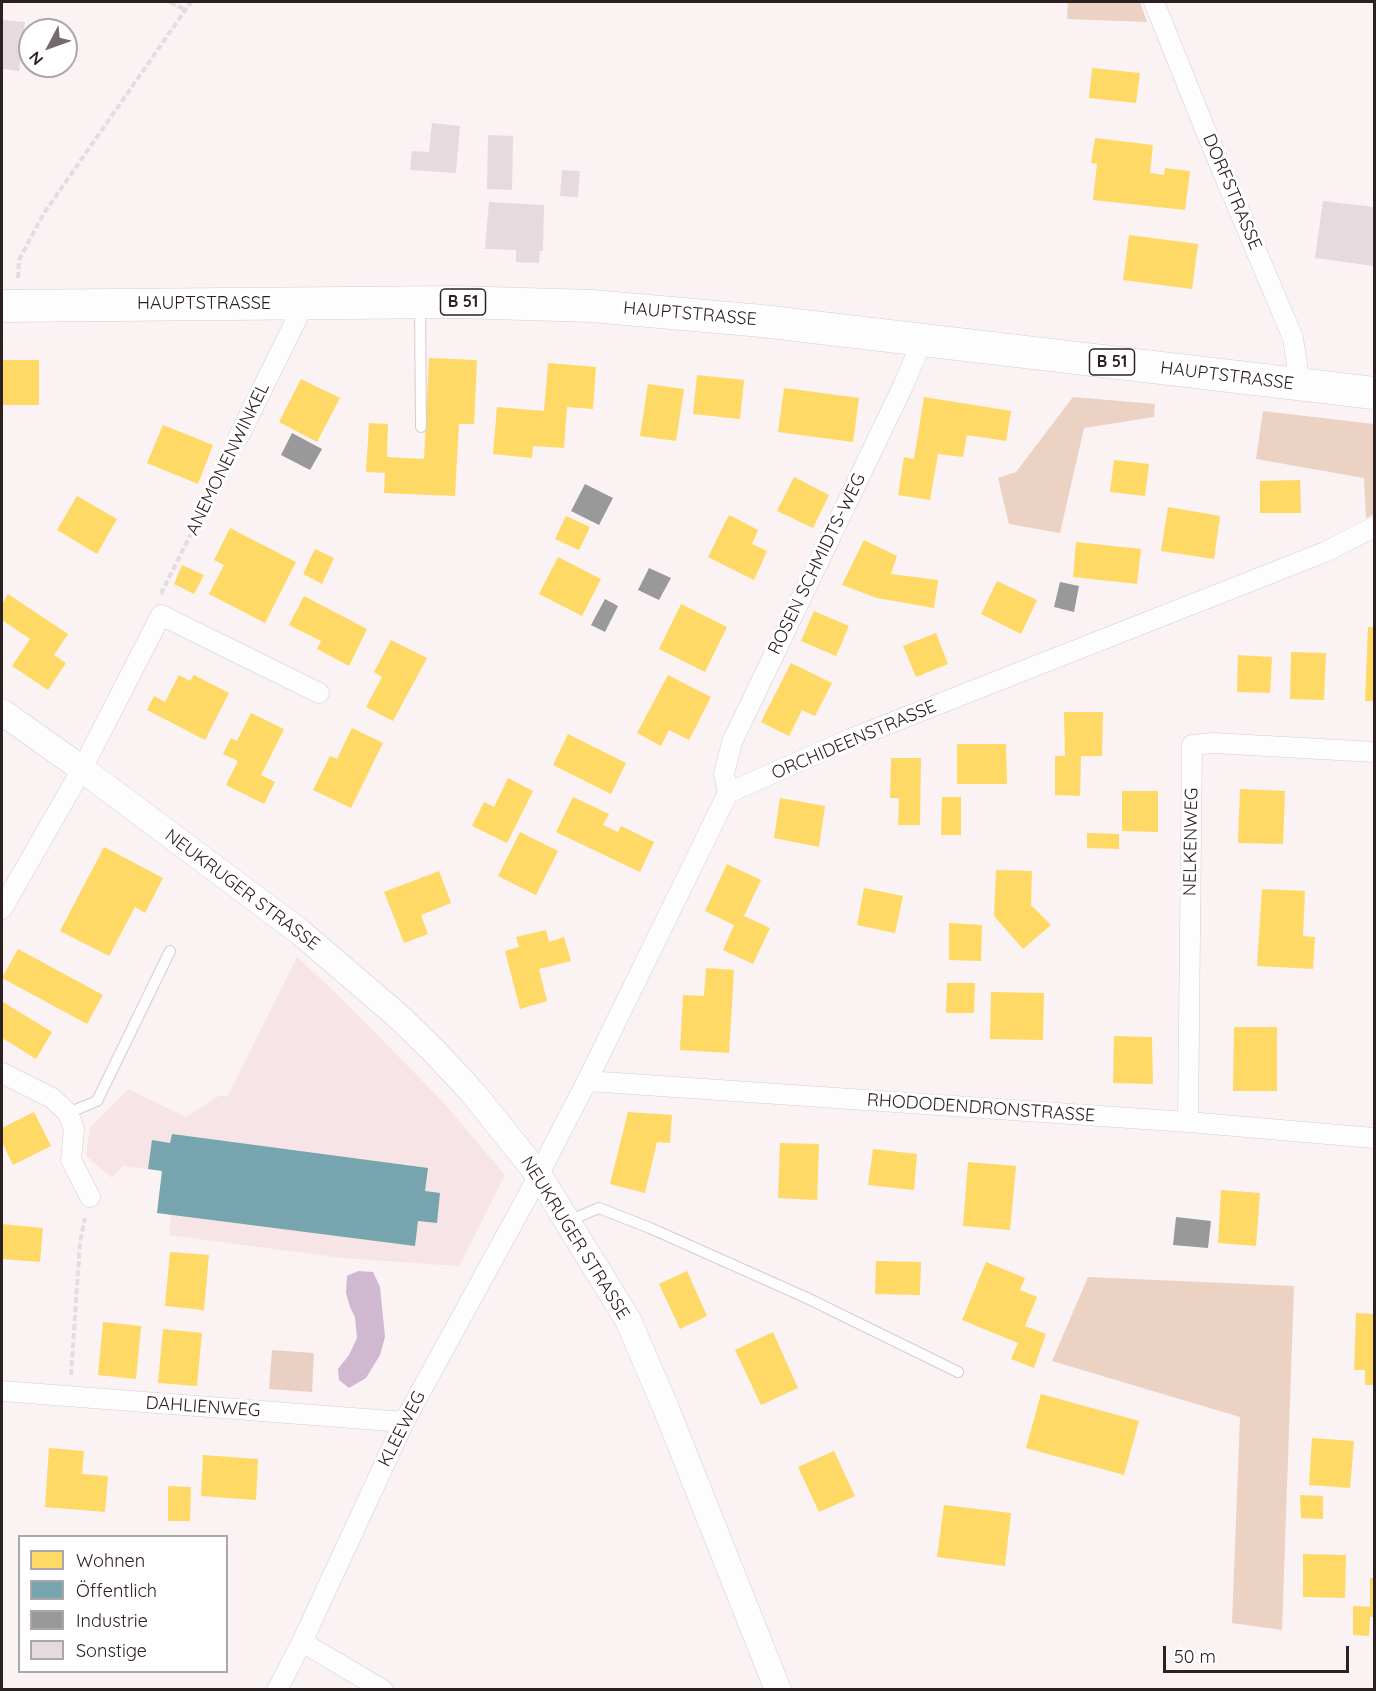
<!DOCTYPE html>
<html>
<head>
<meta charset="utf-8">
<style>
	body { margin:0 }
	#map { position:relative; width:1376px; height:1691px; overflow:hidden; background:#faf2f3; font-family:Quicksand,sans-serif }
	canvas { display:block }
	.frame { position:absolute; inset:0; border:3px solid #2d2022; pointer-events:none }
	.legend { position:absolute; left:18px; top:1535px; width:210px; height:138px; box-sizing:border-box; background:#fff; border:2px solid #aba6a7; margin:0; padding:8px 10px; list-style:none; font-size:18px; color:#2d2022 }
	.legend li { display:flex; align-items:center; gap:12px; height:30px }
	.legend b { width:30px; border:2px solid #aba6a7 }
	.north { position:absolute; left:18px; top:18px; width:60px; height:60px; box-sizing:border-box; background:#fff; border:2px solid #aba6a7; border-radius:50%; rotate:229deg; font-size:16px; font-weight:700; line-height:24px; text-align:center; color:#2d2022 }
	.north::after { content:''; display:block; margin:auto; width:21px; height:27px; background:#756a6b; clip-path:polygon(50% 0,100% 100%,50% 72%,0 100%) }
	.scale { position:absolute; left:1163px; top:1646px; width:186px; height:27px; box-sizing:border-box; border:3px solid #2d2022; border-top:0; padding-left:8px; font-size:18px; line-height:21px; white-space:nowrap; color:#2d2022; -webkit-text-stroke:4px #fff; paint-order:stroke }
</style>
</head>
<body>
<div id="map">
<canvas width="1376" height="1691"></canvas>
<div class="frame"></div>
<ul class="legend">
<li><b style="height:16px;background:#ffd966"></b>Wohnen</li>
<li><b style="height:16px;background:#76a5af"></b>Öffentlich</li>
<li><b style="height:16px;background:#999"></b>Industrie</li>
<li><b style="height:16px;background:#e7dadf"></b>Sonstige</li>
</ul>
<div class="north">N</div>
<div class="scale">50 m</div>
</div>
<script>
const ctx = document.querySelector('canvas').getContext('2d');
ctx.lineJoin = 'round';
function fillPath(path, color) { ctx.fillStyle = color; ctx.fill(path, 'evenodd'); }
const shape = rows => new Path2D(rows.map(r => 'M' + r).join(''));
function trace(path, color, width, dash) { ctx.strokeStyle = color; ctx.lineWidth = width; ctx.lineCap = dash ? 'butt' : 'round'; ctx.setLineDash(dash || []); ctx.stroke(path); }
function label(font, color, halo, rows, align = 'center') {
  ctx.font = font + ' Quicksand,sans-serif'; ctx.lineWidth = 6; ctx.setLineDash([]); ctx.textBaseline = 'middle'; ctx.strokeStyle = halo; ctx.fillStyle = color; for (const [text, x, y, turn = 0] of rows) {
    ctx.save(); ctx.translate(x, y); ctx.rotate((+turn || 0) * Math.PI / 180); ctx.textAlign = isNaN(turn) ? turn : align; if (halo) ctx.strokeText(text, 0, 0); ctx.fillText(text, 0, 0); ctx.restore();
  }
}
const built = shape([
	[297,957,344,1001,443,1102,505,1175,459,1266,343,1258,169,1235,171,1215,157,1213,162,1171,123,1166,112,1178,86,1156,90,1127,128,1089,186,1117,219,1096,228,1096]
]);
const green = shape([
	[272,1350,314,1353,312,1392,269,1389]
]);
const forest = shape([
	[1068,2,1140,2,1147,22,1067,19],
	[1073,397,1155,404,1154,417,1084,428,1060,533,1009,524,998,478,1016,472],
	[1263,411,1374,424,1374,514,1366,518,1364,478,1256,459],
	[1088,1277,1294,1286,1282,1630,1232,1623,1240,1417,1052,1361]
]);
const water = shape([
	[358,1271,373,1272,380,1287,385,1337,380,1355,366,1378,349,1388,339,1380,338,1369,349,1355,357,1338,355,1317,350,1307,346,1293,347,1276]
]);
const homes = shape([
	[1092,68,1140,73,1136,103,1089,98],
	[1095,138,1153,145,1150,173,1164,175,1165,168,1190,171,1185,210,1093,200,1097,164,1091,163],
	[1129,235,1198,244,1192,289,1123,280],
	[429,358,477,360,474,424,459,424,455,496,384,493,385,473,366,472,369,423,388,424,387,457,424,459],
	[2,360,39,360,39,405,2,405],
	[548,363,596,367,593,409,567,407,564,448,533,446,532,458,493,454,497,407,544,411],
	[697,375,744,380,740,419,693,414],
	[301,379,340,398,317,442,279,422],
	[648,384,684,389,676,441,640,436],
	[784,388,859,398,853,442,778,432],
	[924,397,1011,411,1006,441,967,435,963,457,938,454,930,500,898,495,904,457,914,459],
	[163,425,213,445,198,484,147,463],
	[1114,460,1149,464,1145,496,1110,492],
	[794,477,829,495,813,528,777,511],
	[1300,480,1301,513,1260,513,1260,481],
	[77,496,117,519,97,554,57,530],
	[1168,507,1220,516,1214,559,1161,551],
	[729,515,758,530,752,544,767,551,754,580,708,557],
	[566,516,590,527,579,550,555,539],
	[230,528,296,562,265,623,209,594,224,565,214,560],
	[864,540,897,556,891,574,938,580,934,608,877,598,842,585],
	[1076,542,1141,549,1137,584,1073,577],
	[315,549,334,558,322,584,303,574],
	[558,557,601,579,582,616,539,594],
	[182,565,204,575,194,594,174,584],
	[997,581,1037,600,1021,634,981,614],
	[8,594,68,634,54,655,66,663,48,690,12,666,30,639,2,620,2,604],
	[304,596,367,629,349,666,317,649,321,641,289,625],
	[681,604,727,627,705,672,659,649],
	[814,611,849,626,836,656,801,641],
	[1368,627,1374,627,1374,701,1365,701],
	[936,633,948,664,916,677,903,646],
	[391,640,427,658,393,721,366,707,382,677,374,672],
	[1291,652,1326,653,1324,700,1290,699],
	[1238,655,1272,657,1270,693,1237,692],
	[791,663,832,683,815,716,802,710,789,736,761,722],
	[179,675,190,681,194,675,229,693,205,740,147,710,154,696,165,702],
	[668,675,711,697,689,740,669,730,661,746,637,733],
	[1064,712,1103,712,1102,756,1081,756,1080,796,1055,795,1055,756,1065,756],
	[251,713,284,729,261,775,275,782,264,804,226,785,238,761,223,754,231,738,237,741],
	[352,728,383,743,351,808,313,790,330,756,337,759],
	[568,734,626,763,611,794,553,765],
	[957,744,1006,744,1007,784,957,784],
	[891,758,921,758,920,825,898,825,899,798,890,798],
	[508,778,533,791,507,843,472,826,484,802,494,807],
	[1240,789,1285,791,1283,844,1238,843],
	[1122,791,1158,791,1158,832,1122,831],
	[573,797,609,814,603,825,618,832,621,826,654,842,640,872,556,832],
	[942,797,961,797,961,835,941,835],
	[780,798,825,806,819,847,774,838],
	[520,832,558,851,536,895,498,876],
	[1087,833,1119,834,1119,849,1087,848],
	[104,847,163,878,145,913,135,907,109,956,60,931],
	[727,864,761,880,744,916,770,928,753,964,723,950,734,925,705,911],
	[996,870,1032,871,1031,905,1051,925,1023,949,994,916],
	[439,871,451,903,421,915,428,934,404,943,384,892],
	[864,888,903,896,895,933,857,925],
	[1262,889,1305,891,1303,936,1315,937,1313,969,1257,966],
	[949,923,982,925,981,961,949,960],
	[546,930,549,942,564,937,571,961,539,969,547,1001,520,1009,505,951,519,947,516,937],
	[18,949,103,995,87,1024,2,978],
	[706,968,734,970,729,1053,680,1050,683,995,704,996],
	[947,983,975,983,974,1013,946,1013],
	[991,992,1044,993,1043,1040,990,1039],
	[3,1002,52,1032,36,1059,2,1038,2,1005],
	[1234,1027,1277,1027,1277,1091,1233,1091],
	[1114,1036,1152,1037,1153,1084,1113,1083],
	[34,1112,51,1146,13,1165,2,1142,2,1128],
	[628,1112,672,1115,670,1143,657,1142,645,1193,610,1184],
	[780,1143,819,1144,817,1200,778,1198],
	[873,1149,917,1154,914,1190,868,1185],
	[968,1162,1016,1166,1010,1230,963,1226],
	[1221,1190,1260,1193,1256,1246,1218,1243],
	[2,1224,43,1228,40,1262,2,1259],
	[170,1252,209,1255,204,1310,165,1306],
	[876,1261,921,1262,920,1295,875,1294],
	[986,1262,1025,1278,1020,1290,1037,1297,1025,1326,1046,1334,1034,1368,1011,1359,1018,1343,962,1320],
	[687,1271,707,1316,680,1329,659,1284],
	[1356,1313,1374,1314,1374,1385,1365,1385,1365,1370,1354,1370],
	[103,1322,141,1326,136,1379,98,1375],
	[163,1329,202,1333,197,1386,158,1383],
	[773,1332,798,1388,761,1405,735,1350],
	[1041,1394,1139,1421,1124,1475,1026,1448],
	[1312,1438,1354,1441,1350,1488,1309,1485],
	[49,1448,84,1451,82,1474,108,1476,105,1512,45,1507],
	[834,1451,855,1496,819,1512,798,1467],
	[203,1455,258,1459,256,1500,201,1496],
	[168,1486,191,1487,190,1521,168,1521],
	[1300,1495,1323,1496,1323,1519,1301,1518],
	[944,1505,1011,1513,1005,1566,937,1557],
	[1303,1554,1346,1555,1345,1598,1303,1597],
	[1370,1578,1374,1578,1374,1617,1370,1617,1369,1636,1353,1635,1353,1606,1370,1607]
]);
const public = shape([
	[172,1134,428,1168,425,1191,440,1193,437,1223,418,1221,415,1246,157,1213,162,1171,148,1169,152,1140,170,1143]
]);
const industry = shape([
	[292,433,322,449,310,470,281,455],
	[585,484,613,498,599,525,571,511],
	[649,568,671,578,659,600,638,590],
	[1060,582,1079,586,1074,612,1054,607],
	[605,599,618,606,605,632,591,625],
	[1176,1217,1211,1221,1208,1248,1173,1245]
]);
const building = shape([
	[2,20,25,22,19,71,2,69],
	[432,123,460,126,456,173,410,170,412,151,429,152],
	[488,135,513,136,512,190,487,189],
	[562,170,580,171,578,197,560,196],
	[1323,201,1374,207,1374,266,1315,258],
	[489,202,544,205,543,251,540,251,539,263,516,262,516,250,485,249]
]);
const path = shape([
	[170,2,185,10],
	[18,278,19,260,44,213,191,2],
	[161,594,231,453],
	[71,1375,80,1242,85,1218]
]);
const service = shape([
	[420,305,421,427],
	[68,1113,97,1101,170,951],
	[568,1221,599,1208,650,1228,807,1298,958,1372]
]);
const minor = shape([
	[1154,2,1211,144,1293,338,1300,385],
	[239,436,304,304],
	[728,793,724,774,732,742,903,386,923,339],
	[2,909,82,769,161,615,319,693],
	[2,1073,52,1098,68,1113,74,1129,71,1160,90,1197],
	[587,1081,1188,1122,1374,1138],
	[1188,1122,1192,745,1213,743,1374,752],
	[2,1391,404,1422],
	[302,1642,383,1690],
	[277,1690,302,1642,404,1422,526,1199,587,1081,728,793,850,739,1325,552,1374,527]
]);
const tertiary = shape([
	[2,712,82,769,300,932,398,1016,435,1052,473,1093,538,1174,628,1320,665,1406,778,1690]
]);
const primary = shape([
	[2,306,456,302,592,306,762,321,1374,393]
]);
const shields = [
	[463,302,45],
	[1112,362,45]
];
const shieldNames = [
	["B 51",463,302],
	["B 51",1112,362]
];
const streetNames = [
	["DORFSTRASSE",1232,192,67],
	["HAUPTSTRASSE",204,304],
	["HAUPTSTRASSE",690,314,5],
	["HAUPTSTRASSE",1227,376,7],
	["ANEMONENWINKEL",228,459,-64],
	["ROSEN SCHMIDTS-WEG",817,564,-64],
	["ORCHIDEENSTRASSE",854,740,-23],
	["NELKENWEG",1191,842,-89],
	["NEUKRUGER STRASSE",242,890,37],
	["RHODODENDRONSTRASSE",981,1108,4],
	["NEUKRUGER STRASSE",575,1238,58],
	["DAHLIENWEG",203,1407,4],
	["KLEEWEG",402,1429,-63]
];
fillPath(built, '#f6e4e6');
fillPath(green, '#ead0c2');
fillPath(forest, '#ecd2c3');
fillPath(water, '#d1b8d1');
fillPath(homes, '#ffd966');
fillPath(public, '#76a5af');
fillPath(industry, '#999');
fillPath(building, '#e7dadf');
trace(service, '#d7ccce', 12);
trace(minor, '#d7ccce', 21);
trace(tertiary, '#d7ccce', 27);
trace(primary, '#d7ccce', 33);
trace(path, '#e0dede', 4, [6, 3]);
trace(service, '#fefdfd', 10);
trace(minor, '#fefdfd', 20);
trace(tertiary, '#fefdfd', 26);
trace(primary, '#fefdfd', 32);
for (const [x, y, w] of shields) { const box = new Path2D(); box.roundRect(x - w / 2, y - 13, w, 26, 4.5); ctx.fillStyle = '#fff'; ctx.fill(box); trace(box, '#2d2022', 1.5); }
label('bold 16px', '#2d2022', null, shieldNames);
label('18px', '#2d2022', '#fff', streetNames);
</script>
</body>
</html>
